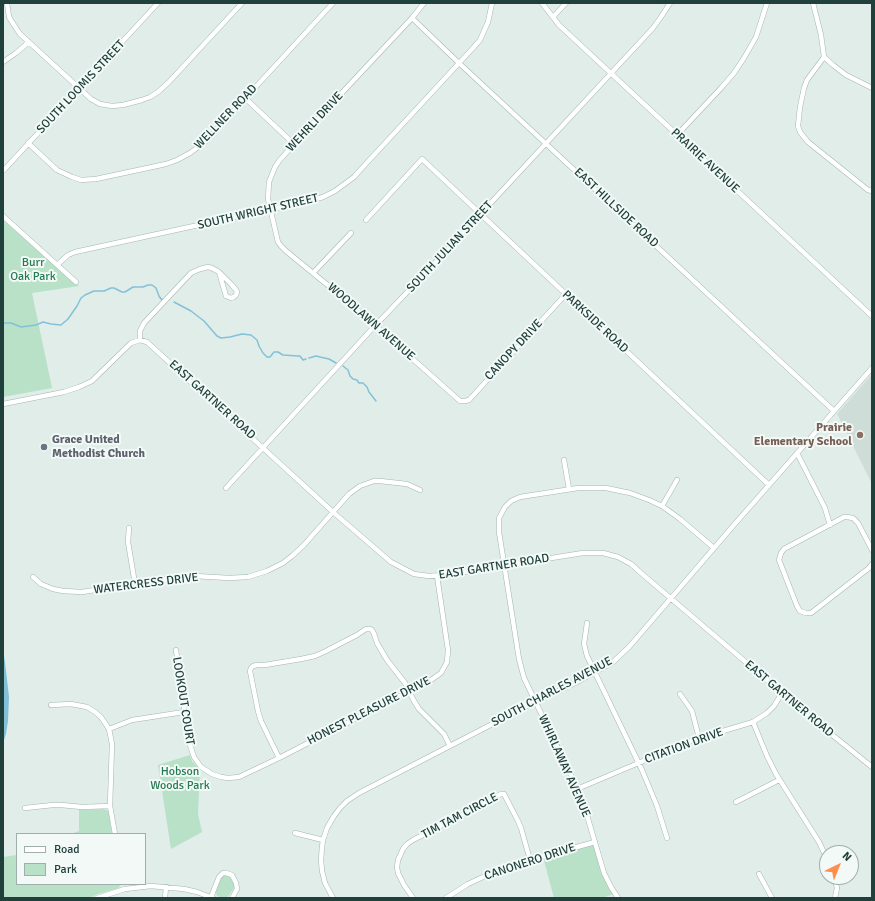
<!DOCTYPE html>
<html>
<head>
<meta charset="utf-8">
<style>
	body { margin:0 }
	#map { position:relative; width:875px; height:901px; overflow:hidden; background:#e1ede9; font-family:Signika,sans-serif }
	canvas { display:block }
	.frame { position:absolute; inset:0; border:4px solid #1f403b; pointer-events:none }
	.legend { position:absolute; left:16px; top:833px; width:130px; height:52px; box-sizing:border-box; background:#f2f9f7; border:1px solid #9eafac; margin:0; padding:5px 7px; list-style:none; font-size:12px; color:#1f403b }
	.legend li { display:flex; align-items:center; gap:8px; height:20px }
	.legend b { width:20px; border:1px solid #9eafac }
	.north { position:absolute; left:819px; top:845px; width:40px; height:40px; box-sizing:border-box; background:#f2f9f7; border:1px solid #9eafac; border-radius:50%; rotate:43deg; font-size:11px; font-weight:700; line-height:16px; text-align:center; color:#1f403b }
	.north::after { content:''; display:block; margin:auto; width:14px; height:18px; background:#ff8e4d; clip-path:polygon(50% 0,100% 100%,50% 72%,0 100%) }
</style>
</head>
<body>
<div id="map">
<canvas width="875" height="901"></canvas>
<div class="frame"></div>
<ul class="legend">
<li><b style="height:5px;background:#fff"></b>Road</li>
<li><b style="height:11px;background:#b8e1c8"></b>Park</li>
</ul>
<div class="north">N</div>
</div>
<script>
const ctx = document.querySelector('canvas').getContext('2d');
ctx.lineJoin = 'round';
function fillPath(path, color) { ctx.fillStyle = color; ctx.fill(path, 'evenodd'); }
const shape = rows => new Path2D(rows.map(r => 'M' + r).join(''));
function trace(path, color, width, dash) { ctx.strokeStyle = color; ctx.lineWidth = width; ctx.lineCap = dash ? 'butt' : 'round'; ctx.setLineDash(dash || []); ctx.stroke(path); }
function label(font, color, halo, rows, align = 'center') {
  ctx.font = font + ' Signika,sans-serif'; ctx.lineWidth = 4; ctx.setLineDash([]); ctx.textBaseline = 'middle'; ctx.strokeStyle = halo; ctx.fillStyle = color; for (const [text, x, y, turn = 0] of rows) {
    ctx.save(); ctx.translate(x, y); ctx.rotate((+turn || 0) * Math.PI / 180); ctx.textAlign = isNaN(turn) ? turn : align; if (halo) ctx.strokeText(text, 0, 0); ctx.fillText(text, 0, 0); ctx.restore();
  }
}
const built = shape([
	[872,374,872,484,837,414]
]);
const green = shape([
	[3,220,79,286,32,293,52,388,3,397],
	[190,755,192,761,200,770,198,814,202,832,171,849,158,765],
	[79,809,88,810,103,809,107,810,109,813,112,834,71,834,79,831],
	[594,843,614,894,602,898,554,898,543,857],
	[17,855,17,884,121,884,119,888,98,894,89,898,3,898,3,857],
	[223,875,228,875,230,876,234,885,234,888,227,898,223,898,217,896,216,892,221,877]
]);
const water = shape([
	[3,650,5,662,9,697,8,721,6,734,3,743]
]);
const stream = shape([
	[174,302,191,311,204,321,217,336,221,338,230,337,242,334,251,335,257,340,259,346,263,353,267,357,270,357,274,352,278,352,283,355,298,356,300,356,303,360,306,359],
	[3,323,11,323,21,327,36,325,43,322,51,324,61,325,68,319,77,306,81,298,85,295,94,291,104,291,111,288,114,288,122,292,125,292,133,287,143,287,148,285,152,285,156,288,159,296,161,299,164,300],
	[309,358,316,356,320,357,329,359,336,363],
	[343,366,348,370,350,376,353,379,357,380,359,383,363,383,367,387,369,392,376,401]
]);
const street = shape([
	[7,3,9,17,14,25,20,34,91,99,100,104,112,106,123,105,142,100,150,97,158,92,169,82,242,3],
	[424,3,412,18,294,144,279,161,275,167,269,182,268,199,278,242,281,246,286,251,352,305,460,401,465,401,469,400,566,294],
	[542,3,559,25,872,316],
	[813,3,821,35,824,57,833,65,846,75,872,88],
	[553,17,566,3],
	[412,18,460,64,834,411],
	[824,57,807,80,804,88,800,107,798,126,800,132,808,142,868,190,872,191],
	[3,62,16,53,29,42],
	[245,98,294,144],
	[677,135,722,87,734,73,744,58,756,37,767,3],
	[28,143,57,170,72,177,81,180,96,179,166,164,177,160,190,153,205,142,333,3],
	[3,171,158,3],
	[3,216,76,282],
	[366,220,422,159,769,485],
	[57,265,68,255,75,252,313,200,323,197,335,191,354,177,362,168,473,48,480,40,488,22,492,3],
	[313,273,351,233],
	[140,340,140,331,144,323,191,273,200,269,208,267,212,268,219,272,231,284,236,290,237,292,236,295,234,297,231,298,226,296,219,272],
	[3,404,64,392,79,387,92,381,95,378,131,343,140,340,147,342,333,512,391,562,414,574,429,576,444,575,583,553,603,553,618,557,631,564,641,573,815,721,872,767],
	[797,453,825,508,830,525],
	[564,460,569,489],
	[226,488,371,330,436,262,653,28,661,17,670,3],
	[662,506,677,480],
	[129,528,128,542,135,584],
	[872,550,858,523,853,518,847,517,844,517,784,549,781,553,779,560,797,606,800,611,806,613,811,613,815,610,869,568,872,564],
	[33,577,41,584,53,589,63,591,82,592,186,576,195,576,229,578,248,577,267,571,283,563,292,556,303,546,349,494,360,486,374,481,380,481,407,484,420,490],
	[587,623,584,644,587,656,642,770,657,806,667,838],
	[176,650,189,742,194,757,201,767,212,774,221,777,228,778,239,777,279,758,431,680,441,673,447,662,448,650,437,576],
	[680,694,692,711,699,738],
	[51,705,71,704,87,707,95,712,101,717,109,729,112,744,110,806,115,834],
	[753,722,767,756,776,774,819,842,827,859],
	[109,729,132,720,184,712],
	[279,758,261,721,258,711,250,671,251,668,253,666,257,665,265,665,301,659,315,656,326,651,357,635,366,629,370,629,372,630,374,634,377,643,387,660,405,683,414,701,419,709,444,734,450,746],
	[577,789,693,740,753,722,767,713,774,706,782,693],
	[736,802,779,780],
	[25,808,53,805,61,805,82,807,110,806],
	[295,833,323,840],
	[759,874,772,898],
	[834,877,837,888,835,898],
	[211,897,219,877,223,873,226,873,232,875,236,883,237,889,232,898],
	[97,898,125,889,151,886,184,889,197,892,213,898],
	[165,898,166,887],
	[333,898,325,883,322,871,321,860,322,847,323,840,327,828,334,816,340,808,347,801,359,793,529,705,575,683,613,662,629,647,733,526,872,368],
	[413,898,404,885,398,873,397,867,398,860,403,849,407,844,413,840,491,800,501,794,504,794,518,821,521,828,530,860],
	[446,898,468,884,498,870,530,860,595,842],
	[618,898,611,887,604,873,583,802,572,777,524,678,519,659,499,532,499,518,505,507,511,501,520,497,578,488,606,488,630,493,649,500,662,506,680,519,714,548]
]);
const markers = [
	[860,435,4,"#8d6e63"],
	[44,447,4,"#6b7280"]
];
const streetNames = [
	["SOUTH LOOMIS STREET",81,87,-47],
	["WELLNER ROAD",226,117,-46],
	["WEHRLI DRIVE",315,122,-47],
	["PRAIRIE AVENUE",705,161,43],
	["EAST HILLSIDE ROAD",616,208,43],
	["SOUTH WRIGHT STREET",258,212,-13],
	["SOUTH JULIAN STREET",450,247,-47],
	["WOODLAWN AVENUE",371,322,41],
	["PARKSIDE ROAD",595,322,43],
	["CANOPY DRIVE",514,350,-47],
	["EAST GARTNER ROAD",212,400,42],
	["EAST GARTNER ROAD",494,567,-9],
	["WATERCRESS DRIVE",146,584,-7],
	["SOUTH CHARLES AVENUE",552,692,-28],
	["EAST GARTNER ROAD",789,699,40],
	["LOOKOUT COURT",183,701,81],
	["HONEST PLEASURE DRIVE",369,711,-27],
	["CITATION DRIVE",684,746,-20],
	["WHIRLAWAY AVENUE",564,766,66],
	["TIM TAM CIRCLE",460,816,-28],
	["CANONERO DRIVE",530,862,-18]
];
const parkNames = [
	["Burr",33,263],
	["Oak Park",33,277],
	["Hobson",180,772],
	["Woods Park",180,786]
];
const educationNames = [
	["Prairie",852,428],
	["Elementary School",852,442]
];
const worshipNames = [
	["Grace United",52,440],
	["Methodist Church",52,454]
];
fillPath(built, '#cfddd9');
fillPath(green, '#b8e1c8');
fillPath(water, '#83c1d8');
trace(stream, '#83c1d8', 1.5);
trace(street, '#a3b6b1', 5.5);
trace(street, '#fff', 4.5);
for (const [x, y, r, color] of markers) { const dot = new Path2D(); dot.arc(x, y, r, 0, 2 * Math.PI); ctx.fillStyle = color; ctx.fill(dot); trace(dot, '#f2f9f7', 1.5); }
label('12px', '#1f403b', '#f2f9f7', streetNames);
label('12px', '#257b51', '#f2f9f7', parkNames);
label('bold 12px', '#785e54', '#f2f9f7', educationNames, 'right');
label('bold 12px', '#5b616d', '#f2f9f7', worshipNames, 'left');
</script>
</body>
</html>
